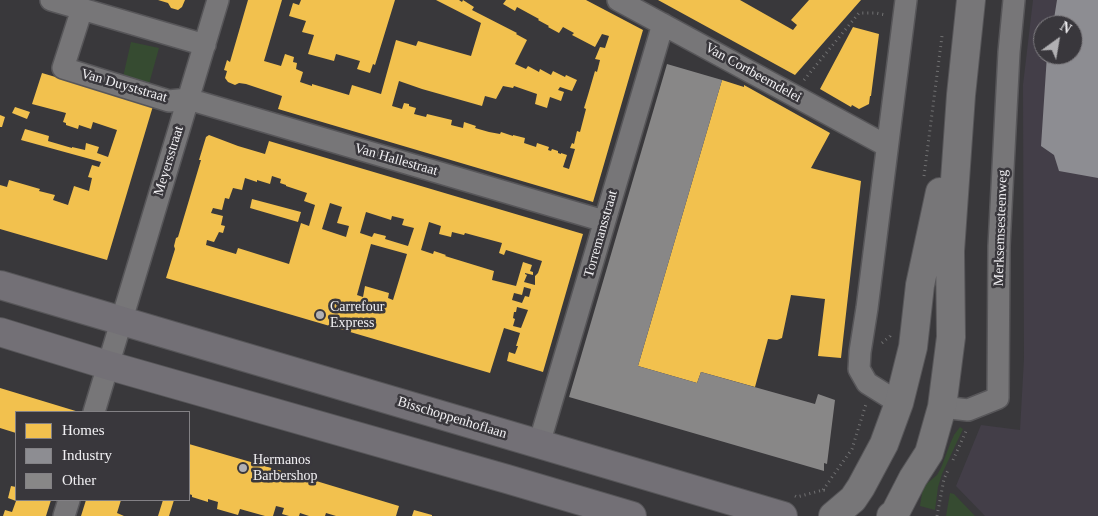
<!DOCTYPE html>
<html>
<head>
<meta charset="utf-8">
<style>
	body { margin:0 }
	#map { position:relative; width:1098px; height:516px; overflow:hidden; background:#39383b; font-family:Georgia,serif }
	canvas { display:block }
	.legend { position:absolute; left:15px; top:411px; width:175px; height:90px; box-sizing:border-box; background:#39373c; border:1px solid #838185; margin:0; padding:6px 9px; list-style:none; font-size:15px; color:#f1f0f3 }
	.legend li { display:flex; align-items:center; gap:10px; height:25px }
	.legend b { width:25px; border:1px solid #838185 }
	.north { position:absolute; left:1033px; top:15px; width:50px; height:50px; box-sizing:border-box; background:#39373c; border:1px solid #838185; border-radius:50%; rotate:32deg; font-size:14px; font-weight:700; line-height:20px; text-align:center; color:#f1f0f3 }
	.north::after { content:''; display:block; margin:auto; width:18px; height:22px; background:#b1b0b3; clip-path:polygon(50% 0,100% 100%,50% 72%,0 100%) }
</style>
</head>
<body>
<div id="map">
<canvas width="1098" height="516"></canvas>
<ul class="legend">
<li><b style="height:14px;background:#f2c14e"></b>Homes</li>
<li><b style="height:14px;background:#8d8d92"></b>Industry</li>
<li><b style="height:14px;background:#888787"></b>Other</li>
</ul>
<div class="north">N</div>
</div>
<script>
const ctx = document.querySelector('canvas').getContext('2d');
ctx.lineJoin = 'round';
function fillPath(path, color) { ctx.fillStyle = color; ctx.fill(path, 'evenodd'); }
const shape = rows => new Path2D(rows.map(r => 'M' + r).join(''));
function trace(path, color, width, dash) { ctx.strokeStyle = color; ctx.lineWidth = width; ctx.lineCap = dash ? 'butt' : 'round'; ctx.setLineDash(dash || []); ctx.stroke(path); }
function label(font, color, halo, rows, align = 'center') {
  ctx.font = font + ' Georgia,serif'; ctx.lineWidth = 5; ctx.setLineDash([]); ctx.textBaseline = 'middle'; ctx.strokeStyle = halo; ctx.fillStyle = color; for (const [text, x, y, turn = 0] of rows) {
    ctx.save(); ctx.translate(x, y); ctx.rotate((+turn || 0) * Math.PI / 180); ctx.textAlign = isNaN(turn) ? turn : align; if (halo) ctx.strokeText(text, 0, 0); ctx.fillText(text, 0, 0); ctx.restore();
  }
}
const built = shape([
	[1033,0,1098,0,1098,516,985,516,956,486,981,425,1020,430,1024,359,1023,85],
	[1043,25,1073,25,1073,55,1043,55]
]);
const green = shape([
	[131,42,159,48,149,84,123,77],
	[960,427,963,429,942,474,938,487,935,510,920,506,923,487,937,475,941,468,950,444,954,435],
	[950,493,954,494,975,516,946,516]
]);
const homes = shape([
	[158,0,185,0,182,7,178,10,171,8,168,3],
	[248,0,282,0,264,61,281,66,285,54,294,57,293,62,297,63,296,69,303,72,300,82,312,86,312,84,349,95,352,85,381,94,396,40,416,46,418,41,471,56,481,23,436,0,459,0,462,2,463,0,474,7,472,10,517,33,516,34,527,40,515,64,526,69,528,66,539,72,540,69,551,75,553,71,565,77,566,75,577,80,572,91,560,87,558,90,564,92,561,101,550,97,547,108,535,104,537,94,514,86,513,88,503,86,496,99,485,96,482,106,422,89,399,81,392,106,402,109,404,103,409,104,409,106,416,108,414,114,426,117,427,114,452,120,451,125,463,128,464,122,476,126,475,128,489,132,500,134,501,132,513,136,513,135,525,138,524,143,536,147,537,143,549,147,548,150,551,151,552,149,558,151,558,153,561,154,561,153,567,155,563,167,569,169,575,149,570,148,572,143,574,144,577,131,580,132,586,109,584,108,588,95,595,71,597,72,600,60,595,59,600,47,605,48,609,36,602,34,595,47,572,35,574,33,563,27,559,33,548,27,549,26,538,20,539,19,517,7,515,11,503,4,506,0,586,0,643,30,593,202,278,109,282,96,246,84,239,83,235,85,228,82,225,78,227,71,224,70,227,60,230,62],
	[301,0,395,0,375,65,373,64,370,73,357,69,360,61,336,54,334,61,308,54,314,35,302,32,306,21,289,16,293,3,299,5],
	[658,0,740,0,793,30,797,25,791,20,809,0,861,0,795,75],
	[853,27,879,34,871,96,870,96,869,104,859,109,852,105,851,107,820,89],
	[42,73,153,106,107,260,0,229,0,185,7,187,9,180,40,189,39,191,55,195,53,200,68,205,74,186,89,191,92,178,88,177,92,165,99,167,101,162,21,140,25,129,49,136,48,141,72,148,72,147,85,150,86,143,99,147,97,153,108,157,117,130,93,122,91,129,79,125,78,129,66,125,66,123,63,122,66,113,32,104],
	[722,80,744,87,744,85,830,133,811,168,861,181,841,358,818,356,825,299,791,295,782,338,777,340,768,339,755,387,701,372,697,383,638,366],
	[15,107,30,112,27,119,12,113],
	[0,115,5,117,2,127,0,127],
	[209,135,238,146,265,154,269,141,583,234,543,372,507,361,509,352,515,354,518,346,516,346,520,333,504,328,490,373,166,278,175,249,174,246,176,238,178,237,201,160,199,160,206,137],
	[272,176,281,179,280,183,286,185,286,186,307,193,304,201,315,205,309,226,301,223,289,264,238,248,236,254,206,245,207,240,214,242,219,232,223,233,225,226,221,225,223,216,211,213,213,208,222,210,225,198,229,199,233,188,242,190,245,178,257,182,257,180,270,184],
	[330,203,342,207,337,223,349,226,346,237,322,229],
	[366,212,391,220,392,216,404,219,402,225,414,228,408,246,385,239,386,236,374,233,372,237,360,233],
	[429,222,441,226,439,234,451,237,452,232,464,235,465,233,502,243,499,253,504,255,506,250,542,261,538,273,535,276,535,285,524,282,527,275,525,274,525,273,533,275,533,272,530,271,532,265,523,262,516,286,492,280,494,271,445,256,446,255,434,251,433,254,421,250],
	[371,244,407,254,393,300,388,298,389,293,365,286,363,297,357,295],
	[524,287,531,289,529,297,525,296,522,303,512,300,514,293,522,295],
	[517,307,528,310,521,328,513,326,515,319,513,318,514,312,516,312],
	[252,199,301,212,298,222,250,208],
	[0,388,79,412,16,412,16,433,0,428],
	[189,444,285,472,293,474,399,506,396,516,336,516,326,513,325,516,309,516,300,513,299,516,289,516,282,514,284,508,276,506,273,516,265,516,240,509,238,515,217,509,218,502,208,499,208,502,192,497,192,495,189,494],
	[11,486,16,487,16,500,51,500,46,516,3,516,5,510,12,512,16,501,8,498],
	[86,500,121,500,117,513,124,516,81,516],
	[163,500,174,500,169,516,158,516],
	[414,510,432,515,432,516,412,516]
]);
const industry = shape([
	[1057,0,1098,0,1098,178,1059,171,1054,155,1041,146,1047,55,1073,55,1073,25,1053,25]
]);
const building = shape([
	[667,64,722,80,638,366,697,383,701,372,815,404,818,394,835,400,827,464,824,463,824,471,569,397]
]);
const path = shape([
	[804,80,859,13,876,13,886,15],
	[924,176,942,36],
	[882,343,890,336,891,333],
	[953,460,967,429],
	[823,490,852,449,866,404],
	[795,496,797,497,823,490,828,491],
	[937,516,944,479,949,468]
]);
const minor = shape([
	[51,0,205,45],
	[618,0,887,146],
	[82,9,63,68,169,101,188,99,604,221],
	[899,403,867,383,859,369,860,352,867,308,906,0],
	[942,407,968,410,998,398,999,246,1009,52,1014,0],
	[94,412,218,0],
	[539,444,663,24],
	[64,516,69,500]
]);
const secondary = shape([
	[833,516,853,499,861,487,884,444,899,403,913,347,920,285,940,192],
	[891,516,895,513,913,478,929,453,942,407,951,337,950,251,961,95,971,0]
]);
const primary = shape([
	[0,285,783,516],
	[0,332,107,365,507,479,632,516]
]);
const markers = [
	[320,315,5,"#b1b0b3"],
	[243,468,5,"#b1b0b3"]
];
const streetNames = [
	["Van Cortbeemdelei",753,73,29],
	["Van Duyststraat",124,86,16],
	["Van Hallestraat",396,160,16],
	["Meyersstraat",169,161,-73],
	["Merksemsesteenweg",1001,228,-88],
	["Torremansstraat",601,234,-74],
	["Bisschoppenhoflaan",452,418,17]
];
const poiNames = [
	["Carrefour",330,307],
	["Express",330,323],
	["Hermanos",253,460],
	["Barbershop",253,476]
];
fillPath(built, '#433e48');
fillPath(green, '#364b31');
fillPath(homes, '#f2c14e');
fillPath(industry, '#8d8d92');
fillPath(building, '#888787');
trace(minor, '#575659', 24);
trace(secondary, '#575659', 30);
trace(primary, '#575659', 30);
trace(path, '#717172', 3, [1, 4]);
trace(minor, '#777678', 21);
trace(secondary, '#777678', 28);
trace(primary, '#737076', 28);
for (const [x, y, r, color] of markers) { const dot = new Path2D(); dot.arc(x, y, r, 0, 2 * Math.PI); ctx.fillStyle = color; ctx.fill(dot); trace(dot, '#39373c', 2); }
label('14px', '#f1f0f3', '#39373c', streetNames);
label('14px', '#f1f0f3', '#39373c', poiNames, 'left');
</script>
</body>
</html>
